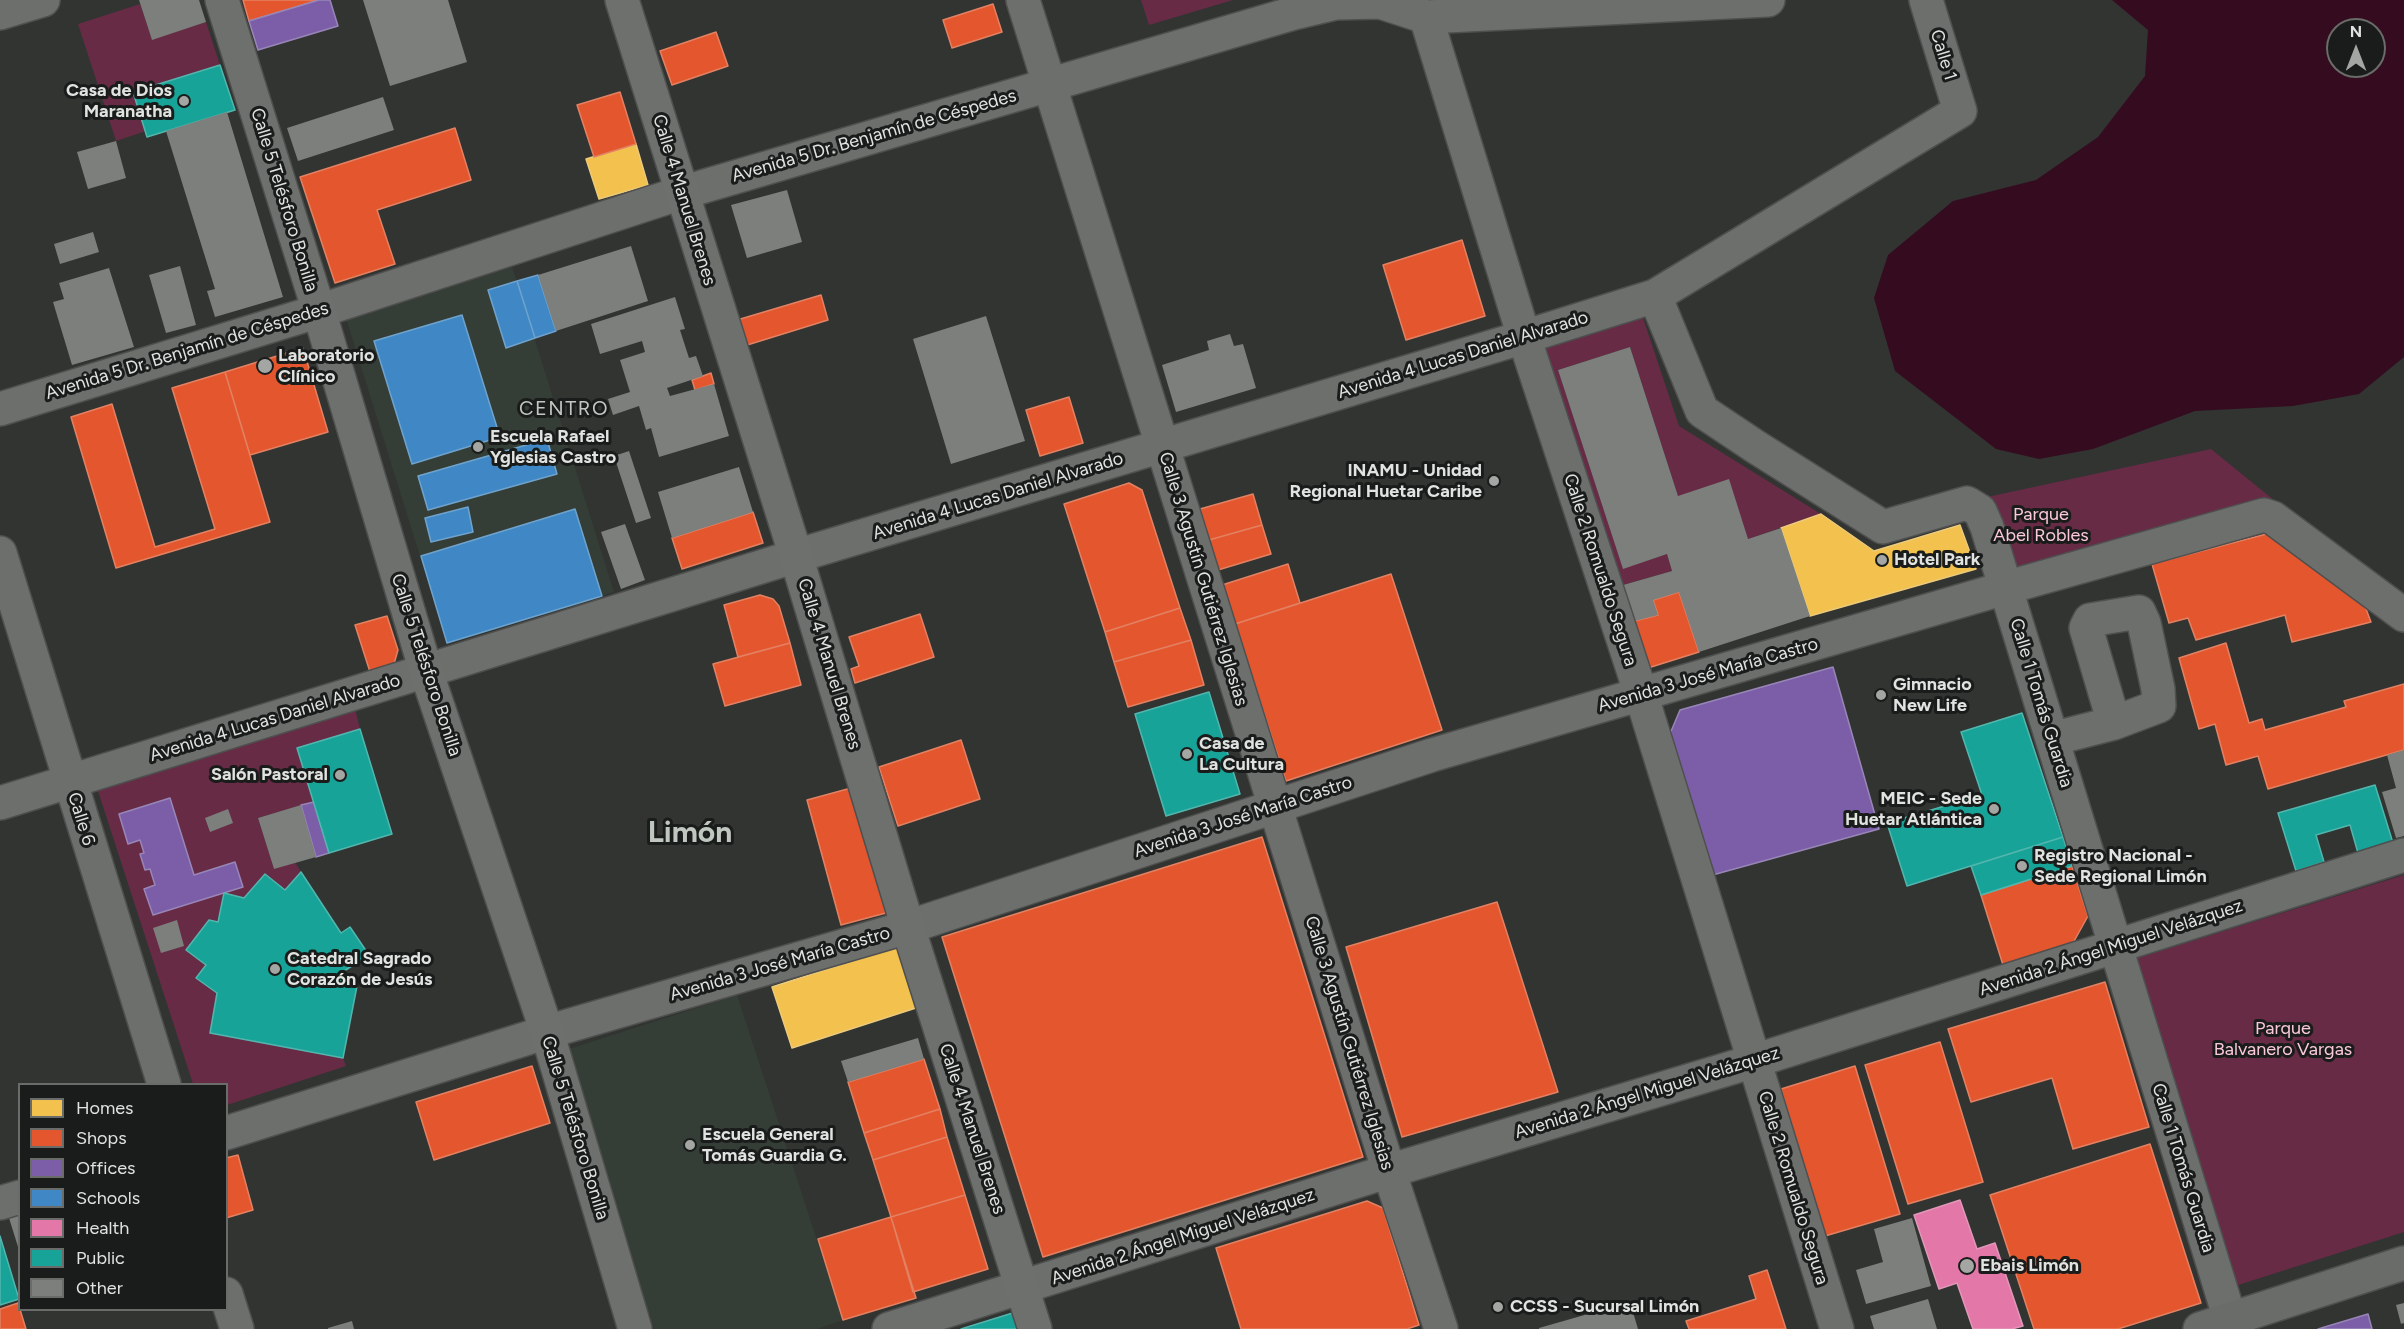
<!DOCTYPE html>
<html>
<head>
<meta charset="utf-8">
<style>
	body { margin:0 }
	#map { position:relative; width:2404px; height:1329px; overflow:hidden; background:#313431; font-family:Figtree,sans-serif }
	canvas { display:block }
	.legend { position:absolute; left:18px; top:1083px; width:210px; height:228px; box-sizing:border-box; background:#191c1a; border:2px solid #696c69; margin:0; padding:8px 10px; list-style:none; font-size:18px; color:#e0e3e0 }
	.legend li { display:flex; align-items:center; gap:12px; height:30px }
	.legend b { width:30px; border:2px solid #696c69 }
	.north { position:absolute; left:2326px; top:18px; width:60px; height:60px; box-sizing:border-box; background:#191c1a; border:2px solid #696c69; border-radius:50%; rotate:0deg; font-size:16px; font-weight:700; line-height:24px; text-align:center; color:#e0e3e0 }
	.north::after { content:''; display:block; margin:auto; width:21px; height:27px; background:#a3a6a3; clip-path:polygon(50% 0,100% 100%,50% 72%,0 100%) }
</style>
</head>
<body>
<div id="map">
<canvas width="2404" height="1329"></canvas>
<ul class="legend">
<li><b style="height:16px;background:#f2c14e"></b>Homes</li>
<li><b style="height:16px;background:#e4572e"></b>Shops</li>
<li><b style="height:16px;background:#7b5ea7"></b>Offices</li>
<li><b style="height:16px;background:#3f88c5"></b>Schools</li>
<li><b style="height:16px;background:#e377a8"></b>Health</li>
<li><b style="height:16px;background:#17a398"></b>Public</li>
<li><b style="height:16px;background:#7c7f7c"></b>Other</li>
</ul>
<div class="north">N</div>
</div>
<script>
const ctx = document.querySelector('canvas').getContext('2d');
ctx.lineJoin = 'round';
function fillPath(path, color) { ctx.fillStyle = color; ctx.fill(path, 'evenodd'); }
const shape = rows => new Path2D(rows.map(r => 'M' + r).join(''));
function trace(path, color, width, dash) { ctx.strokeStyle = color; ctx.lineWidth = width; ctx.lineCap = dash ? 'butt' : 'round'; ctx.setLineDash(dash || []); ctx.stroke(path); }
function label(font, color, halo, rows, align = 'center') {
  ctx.font = font + ' Figtree,sans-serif'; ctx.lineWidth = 6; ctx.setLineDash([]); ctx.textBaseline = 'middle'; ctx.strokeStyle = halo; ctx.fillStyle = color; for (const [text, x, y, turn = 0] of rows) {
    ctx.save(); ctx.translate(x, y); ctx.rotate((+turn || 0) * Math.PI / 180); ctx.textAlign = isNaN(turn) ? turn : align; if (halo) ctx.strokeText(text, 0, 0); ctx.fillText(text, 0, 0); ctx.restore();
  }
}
const built = shape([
	[512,267,614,592,447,643,346,318],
	[737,995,843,1320,817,1329,654,1329,563,1051]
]);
const green = shape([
	[1141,0,1233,0,1149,25],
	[140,4,152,39,206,22,220,65,134,92,146,131,116,141,78,24],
	[1642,315,1679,426,1821,514,1748,539,1678,496,1630,347,1558,370,1623,568,1667,554,1672,571,1616,587,1536,348],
	[2211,449,2280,505,2014,573,1987,497],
	[355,709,360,729,298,748,314,802,258,818,274,869,295,862,301,872,285,890,265,874,244,898,228,894,226,892,243,887,235,862,194,875,169,798,119,814,128,843,140,840,144,853,140,855,145,870,150,869,155,885,144,889,153,915,224,893,206,965,196,978,217,993,210,1032,343,1058,346,1066,227,1105,226,1084,193,1084,97,788],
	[2404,875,2404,1232,2232,1287,2131,960]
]);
const water = shape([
	[2112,0,2404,0,2404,357,2359,394,2293,406,2195,411,2093,449,2039,459,1996,449,1895,371,1874,298,1888,255,1953,201,2036,180,2098,137,2145,76,2148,30],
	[2338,30,2374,30,2374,66,2338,66]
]);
const homes = shape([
	[636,144,648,185,599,199,586,159,636,144],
	[1821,514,1874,551,1960,525,1976,569,1810,616,1781,528,1821,514],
	[899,946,919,1007,792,1048,772,987,899,946]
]);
const shops = shape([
	[243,0,319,0,249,21,243,0],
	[993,4,1002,32,952,48,943,20,993,4],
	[716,32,728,66,672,85,660,51,716,32],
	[620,92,636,144,594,157,577,105,620,92],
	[455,128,471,180,377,210,395,264,335,283,300,177,455,128],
	[1462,240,1485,316,1406,340,1383,265,1462,240],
	[821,295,828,320,744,346,737,320,821,295],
	[303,348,328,432,250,455,225,372,303,348],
	[225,372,270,522,116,568,71,417,112,404,155,547,215,529,172,388,225,372],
	[711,373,714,384,695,390,692,380,711,373],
	[1069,397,1083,443,1040,456,1026,410,1069,397],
	[1129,483,1142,490,1180,608,1105,632,1064,504,1129,483],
	[1253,494,1262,525,1209,540,1200,509,1253,494],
	[753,512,763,543,682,569,672,538,753,512],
	[1262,525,1271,554,1218,570,1209,540,1262,525],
	[2274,532,2360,593,2371,622,2292,642,2285,615,2196,640,2188,618,2169,623,2152,564,2274,532],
	[1288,564,1300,603,1235,624,1222,585,1288,564],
	[1391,574,1442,730,1286,781,1235,624,1391,574],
	[1679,592,1699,652,1648,668,1627,623,1658,615,1653,600,1679,592],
	[760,595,773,599,779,606,790,643,738,657,724,605,760,595],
	[1180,608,1191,640,1114,662,1105,632,1180,608],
	[920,614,934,657,855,683,851,669,859,666,849,637,920,614],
	[387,616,398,650,394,664,370,672,355,625,387,616],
	[1191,640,1204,685,1128,707,1114,662,1191,640],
	[790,643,801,685,725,706,713,664,790,643],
	[2226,643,2249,723,2262,719,2265,730,2346,707,2344,701,2404,684,2404,750,2268,789,2258,756,2226,765,2215,724,2199,729,2179,658,2226,643],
	[961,740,980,799,898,826,879,767,961,740],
	[851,788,886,913,841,925,807,800,851,788],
	[1262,837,1363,1157,1043,1257,942,937,1262,837],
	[2072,866,2088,916,2073,943,2003,965,1981,895,2072,866],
	[1497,902,1558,1092,1402,1137,1346,947,1497,902],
	[2105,982,2149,1127,2073,1149,2052,1078,1971,1102,1948,1029,2105,982],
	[1940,1042,1983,1182,1908,1204,1865,1065,1940,1042],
	[924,1059,940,1109,864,1133,848,1082,924,1059],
	[532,1066,550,1123,434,1160,416,1102,532,1066],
	[1855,1066,1900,1214,1825,1236,1781,1089,1855,1066],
	[940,1109,947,1137,873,1160,864,1133,940,1109],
	[947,1137,965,1195,891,1217,873,1160,947,1137],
	[2150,1144,2201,1303,2118,1329,2034,1329,1990,1195,2150,1144],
	[238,1155,253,1210,226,1218,226,1158,238,1155],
	[965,1195,988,1269,913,1292,891,1217,965,1195],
	[1367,1201,1383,1208,1419,1325,1407,1329,1241,1329,1216,1248,1367,1201],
	[891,1217,916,1298,843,1320,818,1239,891,1217],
	[1767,1270,1786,1329,1689,1329,1686,1321,1756,1299,1749,1276,1767,1270],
	[18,1303,26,1329,0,1329,0,1309,18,1303]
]);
const offices = shape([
	[319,0,330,0,338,26,258,50,249,21,319,0],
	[1833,667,1879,829,1709,876,1669,736,1680,710,1833,667],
	[170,798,194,875,235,862,243,887,153,915,144,889,155,885,150,869,145,870,140,854,144,853,140,840,128,844,119,814,170,798],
	[314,802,329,853,316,857,301,805,314,802],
	[2368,1314,2372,1329,2318,1329,2368,1314]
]);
const schools = shape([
	[538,275,556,331,535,338,517,281,538,275],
	[517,281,535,338,506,348,488,290,517,281],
	[462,315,500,437,412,464,374,341,462,315],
	[547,439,557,474,428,510,418,476,547,439],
	[468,507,473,532,431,542,425,518,468,507],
	[575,509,602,596,447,643,421,556,575,509]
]);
const health = shape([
	[1960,1200,1977,1249,1995,1243,2023,1326,2012,1329,1973,1329,1957,1283,1939,1289,1914,1215,1960,1200]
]);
const public = shape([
	[220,65,235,110,147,137,133,92,220,65],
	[1209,692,1240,794,1166,816,1135,714,1209,692],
	[2022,713,2063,837,1907,886,1887,823,1982,795,1961,732,2022,713],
	[360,729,392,834,329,853,297,748,360,729],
	[2375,785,2393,843,2358,853,2350,825,2316,835,2324,862,2296,871,2278,813,2375,785],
	[2063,837,2072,866,1981,895,1971,866,2063,837],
	[301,872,341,933,350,927,369,955,341,973,357,986,343,1058,210,1033,217,993,196,978,206,965,186,950,209,920,218,922,224,893,244,898,265,874,285,890,301,872],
	[0,1236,19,1299,0,1305,0,1236],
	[1019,1311,1024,1329,961,1329,1019,1311]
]);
const building = shape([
	[139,0,199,0,206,22,152,40],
	[363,0,448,0,467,62,390,86],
	[383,97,394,130,298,161,287,128],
	[227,112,283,297,215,317,207,291,215,289,166,131],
	[116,141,126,178,88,189,77,152],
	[787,190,802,242,747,258,731,205],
	[93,232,99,252,60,264,54,244],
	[631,246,648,301,556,331,538,275],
	[180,266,196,325,166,333,149,275],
	[109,268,134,347,72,365,53,302,64,299,59,283],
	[675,297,685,329,680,330,689,358,696,356,703,376,667,388,670,396,714,384,729,436,659,457,651,428,646,430,639,406,613,415,608,399,630,392,620,360,645,352,642,341,600,354,591,324],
	[986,316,1025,441,951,464,913,339],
	[1230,334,1234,346,1243,344,1256,388,1176,412,1162,365,1209,350,1207,341],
	[1630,347,1678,496,1729,479,1748,539,1781,528,1810,616,1699,652,1679,592,1653,600,1658,615,1627,623,1616,587,1672,571,1667,554,1623,569,1558,370],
	[629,451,651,518,636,523,614,456],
	[739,467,753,512,672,538,658,492],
	[625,524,645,580,621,589,601,532],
	[2404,750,2404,836,2396,838,2382,792,2396,788,2387,755],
	[301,805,316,857,274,869,258,818],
	[228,809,233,823,210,832,205,818],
	[177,920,184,946,161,953,153,928],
	[918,1038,924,1059,848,1082,841,1061],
	[20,1215,20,1250,19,1250,9,1218],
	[1912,1218,1931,1286,1866,1304,1856,1270,1883,1262,1874,1229],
	[1928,1299,1937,1329,1874,1329,1870,1316],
	[1630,1302,1638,1329,1539,1329,1539,1328],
	[2404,1303,2404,1323,2401,1324,2396,1305],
	[352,1321,354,1329,328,1329,328,1328]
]);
const minor = shape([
	[1023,0,1389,1171,1441,1329],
	[0,13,43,0],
	[1426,17,1524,337,1641,694,1837,1329],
	[1655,296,1702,411,1756,447,1883,527,1967,503,1980,511,1987,527,2230,1319],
	[0,409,319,311,681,193,1294,13,1336,3,1380,2,1426,17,1768,0],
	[0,553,164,1084],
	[2052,739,2114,723,2159,706,2158,689,2144,623,2139,612,2090,620,2086,628,2114,723],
	[0,803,796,556,1524,337,1655,296,1960,111,1926,0],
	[226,1133,547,1032,908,927,1432,755,2005,588,2264,515,2273,518,2404,615],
	[0,1203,20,1197],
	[226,1294,237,1329],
	[889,1329,1389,1171,1754,1061,2404,855]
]);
const major = shape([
	[222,0,319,311,426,671,547,1032,635,1329],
	[622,0,796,556,908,927,1035,1329]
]);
const highway = shape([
	[2200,1329,2404,1263]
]);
const markers = [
	[184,101,6,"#a3a6a3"],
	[265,366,8,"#a3a6a3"],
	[478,447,6,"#a3a6a3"],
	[1494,481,6,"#a3a6a3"],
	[1882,560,6,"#a3a6a3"],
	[1881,695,6,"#a3a6a3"],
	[1187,754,6,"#a3a6a3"],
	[340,775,6,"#a3a6a3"],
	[1994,809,6,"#a3a6a3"],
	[2022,866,6,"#a3a6a3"],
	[275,969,6,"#a3a6a3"],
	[690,1145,6,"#a3a6a3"],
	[1967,1266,8,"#a3a6a3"],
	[1498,1307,6,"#a3a6a3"]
];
const streetNames = [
	["Calle 1",1943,55,73],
	["Avenida 5 Dr. Benjamín de Céspedes",874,136,-16],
	["Calle 5 Telésforo Bonilla",284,200,73],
	["Calle 4 Manuel Brenes",684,200,73],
	["Avenida 5 Dr. Benjamín de Céspedes",187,351,-17],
	["Avenida 4 Lucas Daniel Alvarado",1463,355,-17],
	["Avenida 4 Lucas Daniel Alvarado",998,496,-17],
	["Calle 2 Romualdo Segura",1600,570,72],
	["Calle 3 Agustín Gutiérrez Iglesias",1203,579,73],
	["Calle 4 Manuel Brenes",829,664,73],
	["Calle 5 Telésforo Bonilla",426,665,72],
	["Avenida 3 José María Castro",1708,675,-16],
	["Calle 1 Tomás Guardia",2041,703,73],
	["Avenida 4 Lucas Daniel Alvarado",275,718,-17],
	["Avenida 3 José María Castro",1243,817,-18],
	["Calle 6",81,819,73],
	["Avenida 2 Ángel Miguel Velázquez",2111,948,-18],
	["Avenida 3 José María Castro",780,964,-16],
	["Calle 3 Agustín Gutiérrez Iglesias",1349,1043,73],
	["Avenida 2 Ángel Miguel Velázquez",1647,1093,-17],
	["Calle 5 Telésforo Bonilla",575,1128,73],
	["Calle 4 Manuel Brenes",972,1129,72],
	["Calle 1 Tomás Guardia",2183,1168,73],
	["Calle 2 Romualdo Segura",1793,1188,73],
	["Avenida 2 Ángel Miguel Velázquez",1183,1237,-18]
];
const poiNames = [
	["Casa de Dios",172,91,"right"],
	["Maranatha",172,112,"right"],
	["Laboratorio",278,356],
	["Clínico",278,377],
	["Escuela Rafael",490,437],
	["Yglesias Castro",490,458],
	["INAMU - Unidad",1482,471,"right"],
	["Regional Huetar Caribe",1482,492,"right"],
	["Hotel Park",1894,560],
	["Gimnacio",1893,685],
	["New Life",1893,706],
	["Casa de",1199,744],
	["La Cultura",1199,765],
	["Salón Pastoral",328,775,"right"],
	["MEIC - Sede",1982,799,"right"],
	["Huetar Atlántica",1982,820,"right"],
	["Registro Nacional -",2034,856],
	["Sede Regional Limón",2034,877],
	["Catedral Sagrado",287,959],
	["Corazón de Jesús",287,980],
	["Escuela General",702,1135],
	["Tomás Guardia G.",702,1156],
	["Ebais Limón",1980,1266],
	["CCSS - Sucursal Limón",1510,1307]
];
const parkNames = [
	["Parque",2041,515],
	["Abel Robles",2041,536],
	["Parque",2283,1029],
	["Balvanero Vargas",2283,1050]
];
const neighbourhoodNames = [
	["CENTRO",564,409]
];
const townNames = [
	["Limón",690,833]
];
fillPath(built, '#353e36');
fillPath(green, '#672b46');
fillPath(water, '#350b20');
fillPath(homes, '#f2c14e');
trace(homes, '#edcb7a', 1.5);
fillPath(shops, '#e4572e');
trace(shops, '#e38163', 1.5);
fillPath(offices, '#7b5ea7');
trace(offices, '#9986b8', 1.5);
fillPath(schools, '#3f88c5');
trace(schools, '#6fa3cd', 1.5);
fillPath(health, '#e377a8');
trace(health, '#e297b9', 1.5);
fillPath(public, '#17a398');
trace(public, '#53b6ae', 1.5);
fillPath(building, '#7c7f7c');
trace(minor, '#4e4f4e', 36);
trace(major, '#4e4f4e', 36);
trace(highway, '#4e4f4e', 36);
trace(minor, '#6d6f6d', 33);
trace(major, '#6d706d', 33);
trace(highway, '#6a6c6a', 33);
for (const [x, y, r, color] of markers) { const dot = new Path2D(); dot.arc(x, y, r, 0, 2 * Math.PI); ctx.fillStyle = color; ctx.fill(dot); trace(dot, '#191c1a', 2); }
label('18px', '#e0e3e0', '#191c1a', streetNames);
label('bold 18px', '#e0e3e0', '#191c1a', poiNames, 'left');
label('18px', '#fcc9db', '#191c1a', parkNames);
ctx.letterSpacing = '1.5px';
label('20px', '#c0c6c0', '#191c1a', neighbourhoodNames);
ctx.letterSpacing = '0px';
label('bold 30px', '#c0c6c0', '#191c1a', townNames);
</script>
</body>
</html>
